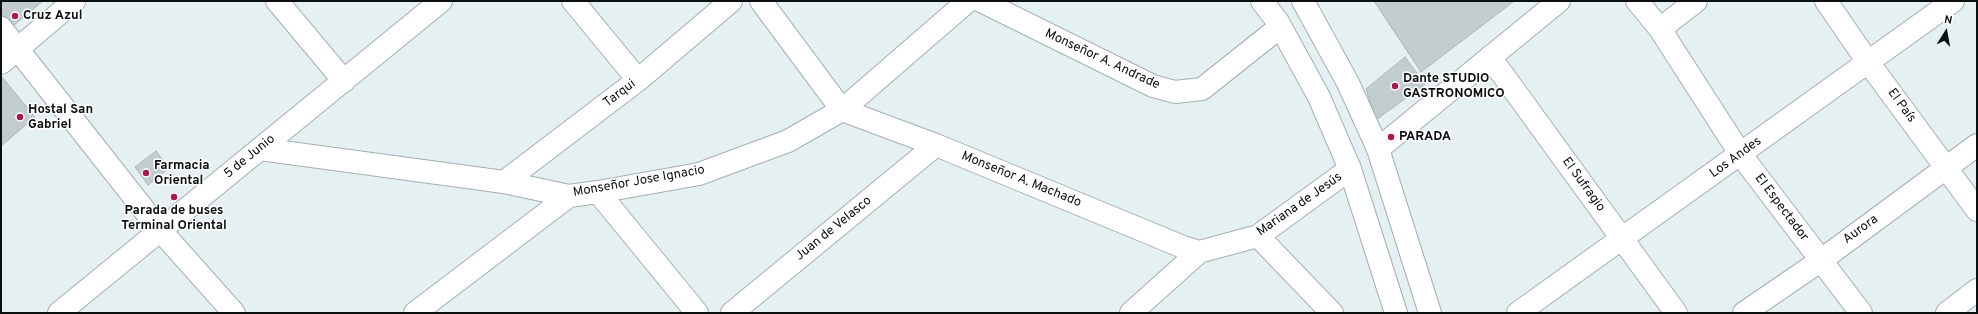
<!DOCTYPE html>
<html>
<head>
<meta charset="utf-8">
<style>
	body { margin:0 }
	#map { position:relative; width:1978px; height:314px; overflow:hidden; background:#e5f0f3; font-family:Overpass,sans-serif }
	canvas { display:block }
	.frame { position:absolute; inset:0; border:2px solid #0b0f10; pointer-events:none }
	.north { position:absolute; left:1926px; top:12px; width:40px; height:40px; -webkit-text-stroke:3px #fff; paint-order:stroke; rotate:11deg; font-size:11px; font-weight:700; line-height:16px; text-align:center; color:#0b0f10 }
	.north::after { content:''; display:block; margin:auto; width:14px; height:18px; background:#0b0f10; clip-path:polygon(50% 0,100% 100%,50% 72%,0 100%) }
</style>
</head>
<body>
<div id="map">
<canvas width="1978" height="314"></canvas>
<div class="frame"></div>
<div class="north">N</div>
</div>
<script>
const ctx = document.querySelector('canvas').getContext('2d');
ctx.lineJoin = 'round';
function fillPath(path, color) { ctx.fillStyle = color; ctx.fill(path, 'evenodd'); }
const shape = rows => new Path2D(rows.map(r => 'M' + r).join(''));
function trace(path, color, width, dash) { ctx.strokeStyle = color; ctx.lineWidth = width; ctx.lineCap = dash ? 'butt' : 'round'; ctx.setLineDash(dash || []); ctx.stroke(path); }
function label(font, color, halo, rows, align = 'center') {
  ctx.font = font + ' Overpass,sans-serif'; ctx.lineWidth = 3; ctx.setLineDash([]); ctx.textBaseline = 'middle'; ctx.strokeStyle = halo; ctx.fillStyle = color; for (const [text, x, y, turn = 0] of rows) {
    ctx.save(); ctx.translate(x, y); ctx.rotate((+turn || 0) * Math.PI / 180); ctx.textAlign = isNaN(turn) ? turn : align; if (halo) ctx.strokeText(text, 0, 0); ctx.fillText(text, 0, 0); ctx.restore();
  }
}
const building = shape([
	[1,1,43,1,13,26,1,12,1,1],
	[1374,1,1512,1,1513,2,1421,72,1374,1],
	[1405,57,1425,84,1376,120,1366,89,1405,57],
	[1,76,35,117,1,146,1,76],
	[156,151,169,168,148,185,135,167,156,151]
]);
const minor = shape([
	[277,1,344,81],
	[573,1,638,80],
	[761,1,842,110,936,145,1183,247,1199,252],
	[981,1,1153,86,1175,92,1202,89,1280,27],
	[1637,1,1660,29,1741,155,1861,313],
	[1826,1,1868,62,1977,210],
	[1,28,160,230,234,313],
	[1660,29,1696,1],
	[1490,57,1676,313],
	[1,63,74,1],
	[260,149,504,182,569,196,598,192,699,174,788,141,842,110,968,1],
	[1378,149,1559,1],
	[504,182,638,80,731,1],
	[598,192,697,313],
	[1258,236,1332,313],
	[59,313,441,1],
	[415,313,569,196],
	[732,313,936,145],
	[1131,313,1199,252,1258,236,1350,169],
	[1518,313,1953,1],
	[1744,313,1820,261,1977,145],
	[1947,313,1977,290]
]);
const major = shape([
	[1262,1,1278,22,1319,97,1350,169,1396,313],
	[1303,1,1348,83,1378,149,1430,313]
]);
const markers = [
	[15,16,4,"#aa184e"],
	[1395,86,4,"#aa184e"],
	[20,117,4,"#aa184e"],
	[1391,137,4,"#aa184e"],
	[146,173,4,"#aa184e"],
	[174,197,4,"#aa184e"]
];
const poiNames = [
	["Cruz Azul",23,16],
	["Dante STUDIO",1403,79],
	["GASTRONOMICO",1403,94],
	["Hostal San",28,110],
	["Gabriel",28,125],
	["PARADA",1399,137],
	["Farmacia",154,166],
	["Oriental",154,181],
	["Parada de buses",174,211,"center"],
	["Terminal Oriental",174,226,"center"]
];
const streetNames = [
	["Monseñor A. Andrade",1102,60,25],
	["Tarqui",620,94,-37],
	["El País",1901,106,54],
	["5 de Junio",250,157,-39],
	["Los Andes",1736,158,-36],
	["Monseñor A. Machado",1021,180,22],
	["Monseñor Jose Ignacio",639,182,-10],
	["El Sufragio",1583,185,54],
	["Mariana de Jesús",1300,205,-35],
	["El Espectador",1781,208,53],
	["Juan de Velasco",834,229,-39],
	["Aurora",1861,230,-36]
];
fillPath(building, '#c2cdd0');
trace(building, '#aab5b8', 1);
trace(minor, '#a4afb2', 24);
trace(major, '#a4afb2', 24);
trace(minor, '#fff', 22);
trace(major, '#fff', 22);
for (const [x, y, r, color] of markers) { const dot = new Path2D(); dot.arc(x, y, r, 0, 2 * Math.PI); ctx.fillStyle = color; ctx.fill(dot); trace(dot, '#fff', 1.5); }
label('bold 13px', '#0b0f10', '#fff', poiNames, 'left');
label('13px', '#0b0f10', '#fff', streetNames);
</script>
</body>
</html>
